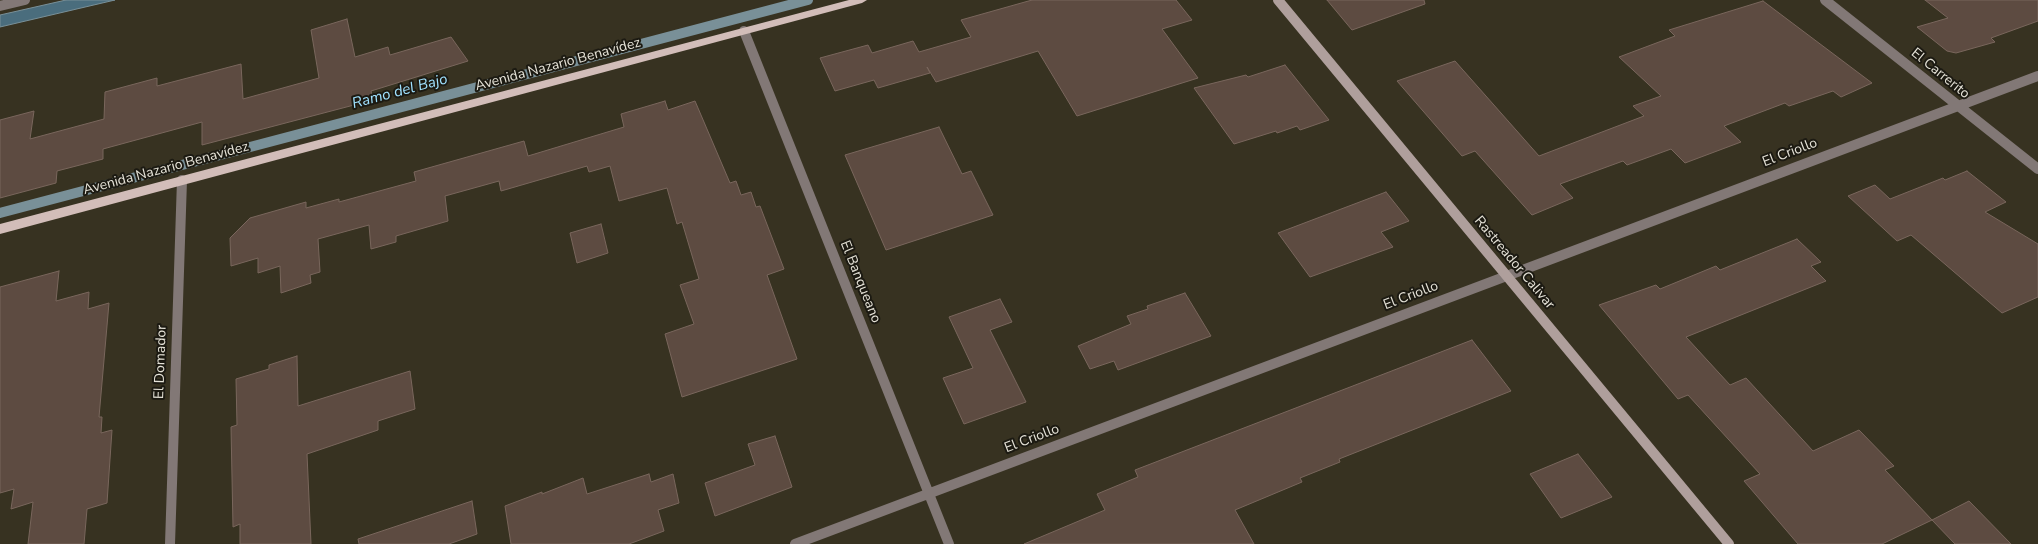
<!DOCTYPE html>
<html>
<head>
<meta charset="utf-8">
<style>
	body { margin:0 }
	canvas { display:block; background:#373221 }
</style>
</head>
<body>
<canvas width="2038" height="544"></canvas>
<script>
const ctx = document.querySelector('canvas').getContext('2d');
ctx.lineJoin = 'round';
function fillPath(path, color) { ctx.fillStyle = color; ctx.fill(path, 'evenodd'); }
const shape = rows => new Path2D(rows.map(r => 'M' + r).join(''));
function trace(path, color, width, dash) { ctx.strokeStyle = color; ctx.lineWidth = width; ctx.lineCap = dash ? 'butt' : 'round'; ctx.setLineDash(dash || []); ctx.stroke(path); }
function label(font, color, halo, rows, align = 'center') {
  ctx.font = font + ' "Nunito Sans",sans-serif'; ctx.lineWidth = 4; ctx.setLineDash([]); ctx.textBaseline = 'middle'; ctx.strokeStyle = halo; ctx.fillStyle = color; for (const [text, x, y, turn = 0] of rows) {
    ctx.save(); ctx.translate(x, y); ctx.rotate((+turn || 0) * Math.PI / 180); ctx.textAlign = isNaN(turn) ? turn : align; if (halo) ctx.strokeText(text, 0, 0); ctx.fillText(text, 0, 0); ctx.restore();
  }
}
const water = shape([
	[66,0,115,0,0,27,0,15,66,0]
]);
const stream = shape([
	[0,213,808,0]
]);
const building = shape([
	[1032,0,1176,0,1192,20,1162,29,1198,78,1077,116,1038,51,936,82,927,67,930,73,878,88,874,80,835,91,820,58,868,45,872,53,913,41,919,52,971,37,961,20,1032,0],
	[1327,0,1424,0,1425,4,1352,30,1327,0],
	[1925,0,2038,0,2038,21,1991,38,1995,42,1956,53,1947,51,1917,27,1948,18,1925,0],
	[1763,1,1872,83,1841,97,1833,91,1789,106,1785,103,1724,126,1741,142,1685,163,1671,149,1627,165,1623,161,1560,184,1573,198,1532,215,1475,151,1462,156,1397,81,1455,61,1539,156,1644,116,1633,106,1661,96,1619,57,1675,36,1669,30,1763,1],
	[347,19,355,57,388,47,390,55,451,37,468,61,371,91,373,100,202,145,202,122,103,149,103,159,57,171,56,183,0,198,0,120,34,111,30,139,104,119,105,92,157,78,157,86,241,64,243,99,319,78,311,30,347,19],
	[1285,65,1329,120,1300,130,1297,126,1277,133,1276,131,1234,144,1194,88,1246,75,1248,77,1285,65],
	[665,101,668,110,695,101,730,183,736,181,741,195,751,192,756,207,760,206,784,269,767,275,797,359,682,397,665,334,694,324,680,285,699,279,682,222,677,224,667,188,619,201,610,166,589,172,587,166,501,191,499,181,445,196,448,221,396,236,396,242,371,249,369,225,318,239,320,272,310,275,311,283,281,293,280,266,258,273,258,258,231,266,230,238,250,218,306,202,306,208,339,199,339,202,416,181,414,172,524,141,528,156,624,127,621,114,665,101],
	[939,127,962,174,971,171,993,215,886,250,845,155,939,127],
	[1967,171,2006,202,1985,212,2038,244,2038,297,2002,313,1911,235,1897,241,1848,196,1875,185,1890,199,1943,178,1945,180,1967,171],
	[1386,192,1409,221,1381,232,1393,247,1310,277,1278,233,1386,192],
	[601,224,608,253,577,263,570,233,601,224],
	[1797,239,1821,262,1811,266,1826,281,1686,337,1730,385,1746,378,1813,451,1859,430,1894,466,1885,470,1932,520,1969,501,2011,544,1955,544,1932,520,1882,544,1798,544,1744,481,1760,474,1688,395,1678,399,1599,305,1656,285,1660,289,1716,266,1720,270,1797,239],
	[59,271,56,301,89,292,88,309,109,303,99,417,102,417,101,433,112,430,107,503,87,509,84,544,28,544,33,502,11,509,14,489,0,493,0,287,59,271],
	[1185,293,1211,336,1118,370,1114,361,1090,369,1078,346,1131,324,1127,316,1148,309,1147,306,1185,293],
	[1000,299,1012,322,990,330,1026,402,964,424,943,378,973,368,949,317,1000,299],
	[1472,340,1511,391,1339,459,1340,462,1300,478,1302,482,1235,510,1254,544,1024,544,1105,510,1097,494,1138,477,1135,470,1472,340],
	[297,356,298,406,410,371,415,409,378,421,378,430,307,454,311,544,240,544,240,524,233,527,231,427,237,425,236,379,269,369,269,365,297,356],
	[775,436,792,487,715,516,705,483,755,465,748,444,775,436],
	[1578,454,1612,497,1561,518,1530,474,1578,454],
	[649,474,651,482,673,474,679,503,658,510,664,531,629,544,511,544,505,506,542,492,542,494,583,478,587,494,649,474],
	[472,501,477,534,449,544,359,544,358,539,472,501]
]);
const street = shape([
	[1825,0,2038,169],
	[0,6,25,0],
	[744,31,949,544],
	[170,544,182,180],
	[795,544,2038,76]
]);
const secondary = shape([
	[1278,0,1729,544]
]);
const primary = shape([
	[849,0,867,0,862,3,0,234,0,224,849,0]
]);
const streetNames = [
	["Avenida Nazario Benavídez",558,65,-15],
	["El Carrerito",1940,74,39],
	["El Criollo",1790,153,-21],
	["Avenida Nazario Benavídez",166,169,-15],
	["Rastreador Calivar",1514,263,50],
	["El Banqueano",860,282,68],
	["El Criollo",1411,296,-21],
	["El Domador",161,362,-88],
	["El Criollo",1032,439,-21]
];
const waterNames = [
	["Ramo del Bajo",400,92,-15]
];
fillPath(water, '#4a6d7d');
trace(water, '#799098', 1);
trace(stream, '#799098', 10);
fillPath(building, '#5d4b41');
trace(building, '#79665c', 1);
trace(street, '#827876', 10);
trace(secondary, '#af9f9c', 10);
fillPath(primary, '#d2bdb9');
label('14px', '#e6e3d8', '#1c1a12', streetNames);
label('italic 15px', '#a0e2ff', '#1c1a12', waterNames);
</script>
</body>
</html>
